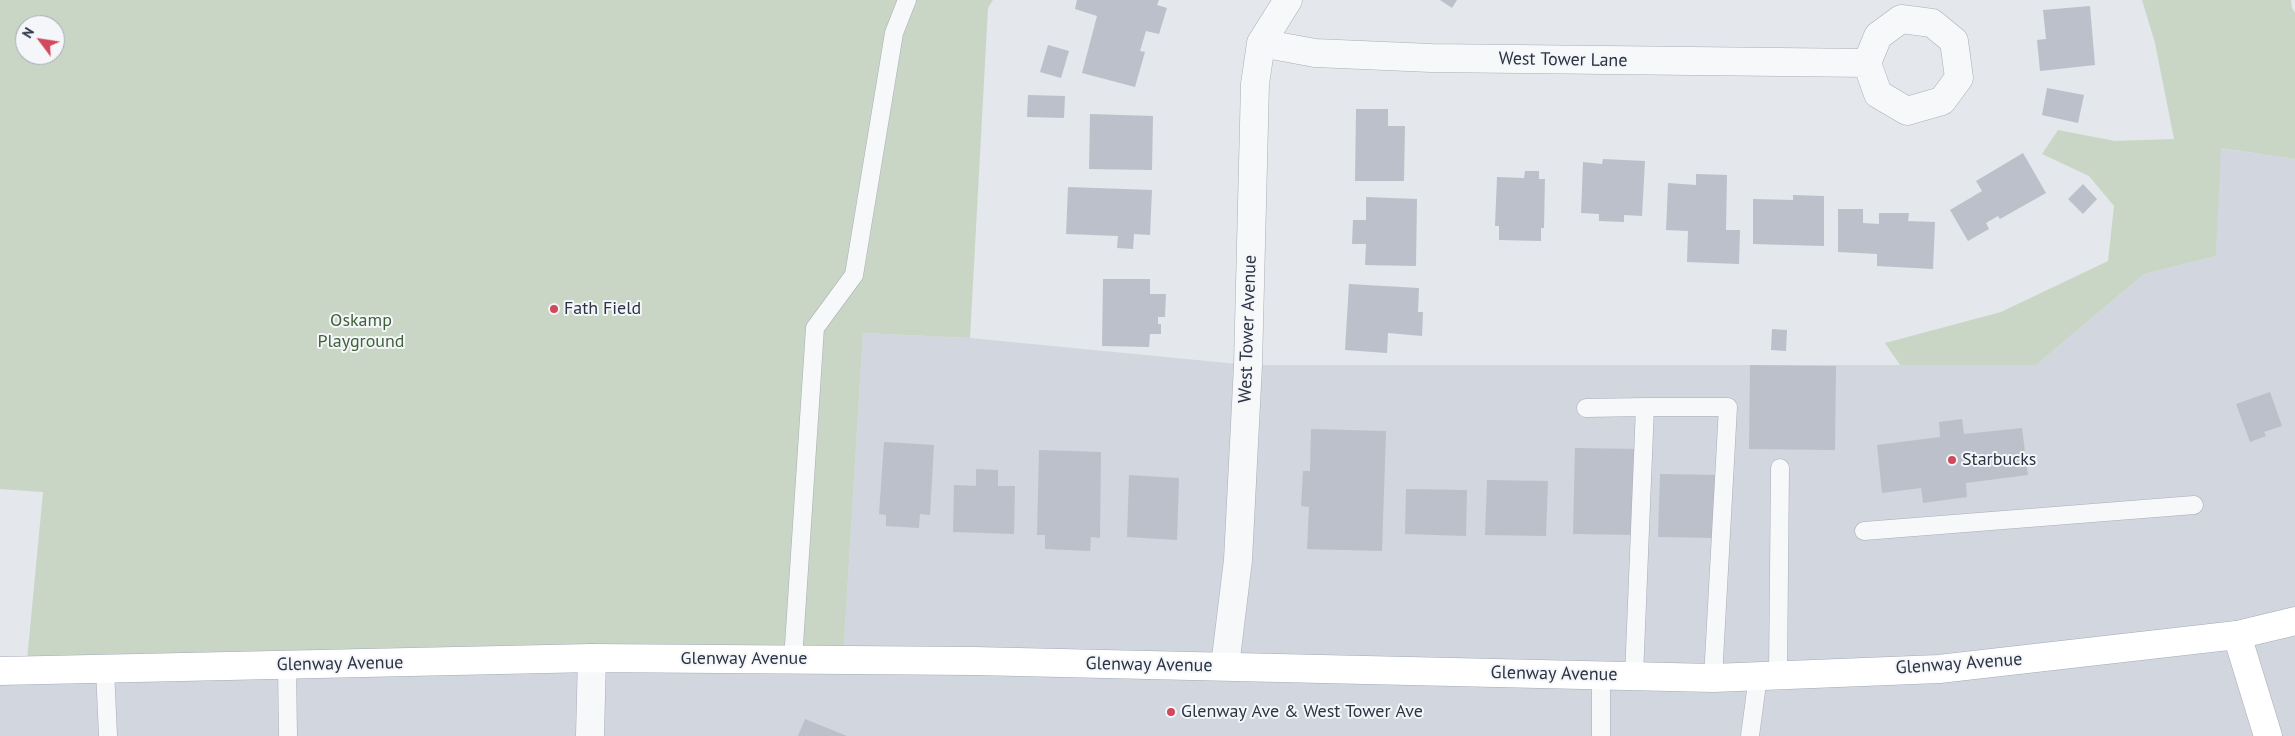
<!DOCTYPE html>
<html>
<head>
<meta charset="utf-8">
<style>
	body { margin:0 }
	#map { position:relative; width:2295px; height:736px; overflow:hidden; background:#e4e7ec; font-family:"PT Sans",sans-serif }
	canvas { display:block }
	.north { position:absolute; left:15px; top:15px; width:50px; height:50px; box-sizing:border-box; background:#f4f6f9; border:1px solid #a4a8b1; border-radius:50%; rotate:301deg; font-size:14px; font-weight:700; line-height:20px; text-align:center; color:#2b3445 }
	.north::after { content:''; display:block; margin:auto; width:18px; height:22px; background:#d1495b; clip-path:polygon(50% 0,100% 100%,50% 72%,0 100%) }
</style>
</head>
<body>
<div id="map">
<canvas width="2295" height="736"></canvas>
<div class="north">N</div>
</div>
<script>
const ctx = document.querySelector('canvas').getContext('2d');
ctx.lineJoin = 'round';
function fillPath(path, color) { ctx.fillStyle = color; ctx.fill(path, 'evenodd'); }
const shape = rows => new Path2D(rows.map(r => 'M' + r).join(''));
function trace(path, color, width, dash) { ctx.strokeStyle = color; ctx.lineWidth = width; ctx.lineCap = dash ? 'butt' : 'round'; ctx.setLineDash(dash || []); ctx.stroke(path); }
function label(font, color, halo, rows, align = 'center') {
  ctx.font = font + ' "PT Sans",sans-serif'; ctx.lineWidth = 4; ctx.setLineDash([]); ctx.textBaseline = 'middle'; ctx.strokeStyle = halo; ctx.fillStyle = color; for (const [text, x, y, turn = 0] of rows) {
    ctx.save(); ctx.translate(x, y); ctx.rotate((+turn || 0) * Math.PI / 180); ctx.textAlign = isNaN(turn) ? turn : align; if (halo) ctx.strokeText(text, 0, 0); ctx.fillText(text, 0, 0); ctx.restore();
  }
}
const built = shape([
	[2220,148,2295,159,2295,736,0,736,0,671,843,660,863,333,970,338,1248,365,2036,365,2144,274,2216,256]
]);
const green = shape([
	[0,0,993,0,988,8,970,338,863,333,843,660,26,671,43,492,0,489],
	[25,25,55,25,55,55,25,55],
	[2142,0,2291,0,2292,8,2295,13,2295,159,2221,148,2216,256,2144,274,2036,365,1900,365,1885,343,2001,312,2108,261,2114,206,2089,176,2042,154,2058,130,2115,141,2174,139,2155,43]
]);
const building = shape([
	[1077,0,1159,0,1157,5,1167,8,1159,34,1146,31,1140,51,1145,52,1135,87,1082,73,1097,16,1075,9],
	[1440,0,1457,0,1452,8],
	[2090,6,2095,65,2040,71,2037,40,2046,39,2043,10],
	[1048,45,1069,51,1061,78,1040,72],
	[2047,88,2084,95,2078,123,2042,115],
	[1028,95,1065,96,1064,118,1027,117],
	[1356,109,1388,109,1388,126,1405,126,1404,181,1355,181],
	[1090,114,1153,116,1152,170,1089,169],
	[2023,153,2046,193,2000,219,1998,216,1986,223,1989,229,1968,241,1950,210,1982,191,1976,181],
	[1603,159,1645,161,1642,216,1624,215,1624,222,1599,221,1599,214,1581,213,1583,162,1602,164],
	[1525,171,1539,171,1539,179,1545,179,1544,228,1541,228,1541,241,1499,240,1499,226,1495,226,1497,177,1524,178],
	[1696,174,1727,175,1726,230,1740,230,1739,264,1687,262,1688,231,1666,230,1668,183,1696,185],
	[2083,184,2097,199,2083,214,2068,199],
	[1068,187,1152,190,1150,235,1134,234,1133,249,1117,248,1118,236,1066,234],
	[1793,195,1824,196,1824,246,1753,244,1753,199,1793,200],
	[1366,197,1417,199,1416,266,1365,265,1366,244,1352,244,1353,220,1366,220],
	[1838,209,1863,209,1863,223,1879,224,1879,213,1909,213,1908,221,1935,222,1933,269,1877,266,1877,254,1838,252],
	[1103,279,1150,279,1150,294,1166,294,1165,317,1158,317,1158,324,1161,324,1161,334,1150,334,1149,347,1102,346],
	[1349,284,1419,288,1418,312,1423,312,1422,336,1388,333,1387,353,1345,350],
	[1772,329,1787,330,1786,351,1771,350],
	[1750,365,1836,366,1835,450,1749,449],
	[2270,392,2282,426,2264,432,2266,436,2250,442,2236,404],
	[1962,419,1964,434,2022,428,2028,475,1966,483,1967,497,1923,503,1921,488,1882,493,1877,445,1940,437,1939,422],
	[1311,429,1386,431,1382,551,1307,549,1309,507,1301,506,1303,471,1310,471],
	[884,442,934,445,930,515,920,514,919,528,886,526,886,515,879,514],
	[1575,448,1640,449,1638,535,1573,534],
	[1039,450,1101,452,1100,538,1091,537,1090,551,1045,549,1045,535,1037,535],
	[976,469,998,470,998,486,1015,486,1014,534,953,532,954,485,976,486],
	[1660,474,1720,475,1718,538,1658,537],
	[1129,475,1179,478,1177,540,1127,537],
	[1487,480,1548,481,1546,536,1485,535],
	[1406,489,1467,490,1466,536,1405,534],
	[805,719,847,736,798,736]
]);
const lane = shape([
	[1586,408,1645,407],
	[1864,531,2194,505],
	[793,660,815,328,854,275,894,33,907,0],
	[287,665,288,736],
	[105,669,108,736],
	[1778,675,1780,468],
	[1634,676,1645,407,1728,407,1713,678],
	[1601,736,1601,675],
	[1750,736,1758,676]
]);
const street = shape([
	[1261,43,1315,53,1431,58,1867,63,1878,94,1907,111,1942,101,1959,78,1954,41,1932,23,1901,19,1878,36,1867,63],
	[1225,666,1238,560,1248,365,1255,84,1261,43,1288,0],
	[590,736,592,658]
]);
const secondary = shape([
	[2237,635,2268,736]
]);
const primary = shape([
	[0,671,592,658,974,661,1713,678,1939,669,2237,635,2295,621]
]);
const markers = [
	[554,309,5,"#d1495b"],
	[1952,460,5,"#d1495b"],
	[1171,712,5,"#d1495b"]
];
const streetNames = [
	["West Tower Lane",1563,60,1],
	["West Tower Avenue",1248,329,-88],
	["Glenway Avenue",744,659],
	["Glenway Avenue",340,664,-1],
	["Glenway Avenue",1959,664,-4],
	["Glenway Avenue",1149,665,1],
	["Glenway Avenue",1554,674,1]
];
const poiNames = [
	["Fath Field",564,309],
	["Starbucks",1962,460],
	["Glenway Ave & West Tower Ave",1181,712]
];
const parkNames = [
	["Oskamp",361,321],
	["Playground",361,342]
];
fillPath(built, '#d2d6de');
fillPath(green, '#c9d6c5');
fillPath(building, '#bbc0ca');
trace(lane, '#a9aeb7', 19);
trace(street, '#a9aeb7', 29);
trace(secondary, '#a9aeb7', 29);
trace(primary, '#a3abb8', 29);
trace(lane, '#f7f8fa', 18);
trace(street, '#f7f8fa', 28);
trace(secondary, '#fff', 28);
trace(primary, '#fff', 28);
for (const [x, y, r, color] of markers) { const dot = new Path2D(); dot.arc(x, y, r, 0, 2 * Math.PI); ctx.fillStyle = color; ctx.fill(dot); trace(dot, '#f4f6f9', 2); }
label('18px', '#2b3445', '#f4f6f9', streetNames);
label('18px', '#2b3445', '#f4f6f9', poiNames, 'left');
label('18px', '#3f6138', '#f4f6f9', parkNames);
</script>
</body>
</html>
